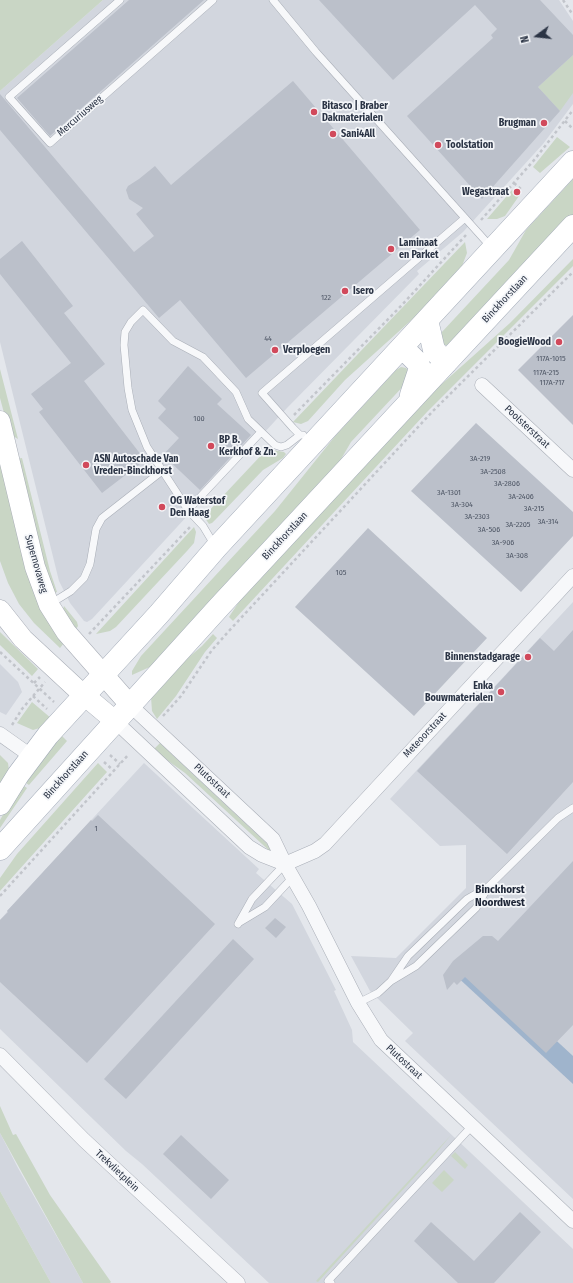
<!DOCTYPE html>
<html>
<head>
<meta charset="utf-8">
<style>
	body { margin:0 }
	#map { position:relative; width:573px; height:1283px; overflow:hidden; background:#e4e7ec; font-family:"Fira Sans Condensed",sans-serif }
	canvas { display:block }
	.north { position:absolute; left:517px; top:16px; width:40px; height:40px; -webkit-text-stroke:3px #f4f6f9; paint-order:stroke; rotate:255deg; font-size:11px; font-weight:700; line-height:16px; text-align:center; color:#2b3445 }
	.north::after { content:''; display:block; margin:auto; width:14px; height:18px; background:#2b3445; clip-path:polygon(50% 0,100% 100%,50% 72%,0 100%) }
</style>
</head>
<body>
<div id="map">
<canvas width="573" height="1283"></canvas>
<div class="north">N</div>
</div>
<script>
const ctx = document.querySelector('canvas').getContext('2d');
ctx.lineJoin = 'round';
function fillPath(path, color) { ctx.fillStyle = color; ctx.fill(path, 'evenodd'); }
const shape = rows => new Path2D(rows.map(r => 'M' + r).join(''));
function trace(path, color, width, dash) { ctx.strokeStyle = color; ctx.lineWidth = width; ctx.lineCap = dash ? 'butt' : 'round'; ctx.setLineDash(dash || []); ctx.stroke(path); }
function label(font, color, halo, rows, align = 'center') {
  ctx.font = font + ' "Fira Sans Condensed",sans-serif'; ctx.lineWidth = 3.5; ctx.setLineDash([]); ctx.textBaseline = 'middle'; ctx.strokeStyle = halo; ctx.fillStyle = color; for (const [text, x, y, turn = 0] of rows) {
    ctx.save(); ctx.translate(x, y); ctx.rotate((+turn || 0) * Math.PI / 180); ctx.textAlign = isNaN(turn) ? turn : align; if (halo) ctx.strokeText(text, 0, 0); ctx.fillText(text, 0, 0); ctx.restore();
  }
}
const built = shape([
	[103,0,559,0,573,21,573,104,543,144,463,232,417,271,419,274,287,408,92,619,87,622,84,621,70,603,59,581,0,342,0,91],
	[573,602,573,1199,405,1041,413,1033,370,991,351,956,396,958,466,888,466,845,440,846,390,799],
	[0,664,18,682,22,692,6,715,0,712],
	[144,763,259,869,256,873,292,904,336,990,334,991,352,1030,353,1042,573,1249,573,1283,269,1283,142,1164,126,1151,0,1029,0,920,7,912,7,911],
	[0,1133,18,1168,83,1283,51,1283,0,1191]
]);
const green = shape([
	[0,0,103,0,0,91],
	[573,55,573,93,560,111,538,87],
	[557,137,570,147,540,173,533,167],
	[573,179,573,215,452,345,445,345,443,344,441,333,509,260,526,230],
	[512,190,519,196,505,216,497,219,487,219],
	[465,242,467,253,462,266,417,315,345,380,308,421,301,424,293,422],
	[573,259,573,266,427,412,233,621,229,617,246,591,425,399,510,323],
	[401,367,406,368,409,372,409,380,351,442,337,466,152,666,132,675,132,671,141,656,275,511,336,435,396,370],
	[0,369,18,439,10,434,8,428,0,398],
	[267,449,284,452,286,454,283,458,263,470,217,518,212,523,209,524,205,518,205,515],
	[22,458,50,571,57,592,52,594,15,459],
	[0,460,64,643,60,648,34,623,19,604,8,583,0,561],
	[194,527,196,532,194,543,187,551,116,627,110,631,96,634],
	[64,606,77,622,78,626,76,629,71,625,63,609],
	[0,632,38,669,32,676,0,645],
	[213,634,217,638,205,652,176,696,157,719,152,711,151,697,167,676,202,646],
	[32,702,52,719,43,727,33,730,17,723],
	[59,733,67,741,29,785,23,781],
	[160,743,277,853,275,856,185,773,153,750],
	[0,755,8,763,9,771,0,788],
	[98,763,107,772,0,891,0,878,17,854],
	[21,784,27,788,0,828,0,820],
	[0,1106,13,1135,16,1134,50,1195,111,1282,110,1283,83,1283,0,1133],
	[451,1135,432,1158,318,1282,316,1281],
	[455,1152,468,1165,465,1169,451,1156],
	[444,1170,454,1180,442,1192,432,1183],
	[0,1191,51,1283,0,1283]
]);
const water = shape([
	[467,958,573,1056,573,1084,453,973]
]);
const building = shape([
	[129,0,204,0,50,136,17,98],
	[319,0,540,0,573,35,573,55,538,87,560,111,482,199,407,116,493,38,491,35,497,29,475,5,393,80],
	[293,81,420,230,246,378,180,300,159,318,0,130,0,94,134,252,154,236,136,214,143,208,129,199,126,190,128,186,139,179,155,166,171,185],
	[22,241,73,306,64,313,105,364,84,381,145,460,102,493,39,412,43,409,31,394,71,363,0,274,0,259],
	[573,315,573,425,518,370],
	[188,366,222,399,217,404,251,435,200,490,163,455,179,438,158,418,166,409,158,401],
	[476,423,573,512,573,536,521,592,411,491],
	[368,528,487,638,414,716,295,607],
	[573,630,573,782,507,854,417,771,540,638,554,651],
	[98,815,215,924,87,1063,0,982,0,920,8,912,7,911,91,820,92,821],
	[573,861,573,1025,546,1053,465,977,457,985,454,982,447,990,443,975,453,961,483,936,492,936,498,941],
	[275,918,286,927,276,938,265,928],
	[233,939,254,959,126,1099,104,1079],
	[181,1135,229,1180,211,1199,163,1154],
	[520,1212,541,1232,494,1283,458,1283,414,1241,431,1222,474,1261]
]);
const path = shape([
	[563,0,573,15],
	[565,121,573,129],
	[514,183,522,190],
	[481,220,535,159,573,110],
	[294,415,401,306,466,235],
	[89,634,190,527],
	[0,652,54,702],
	[34,683,40,677],
	[33,696,47,709],
	[163,716,181,696,212,650,228,632,432,412,573,272],
	[12,725,22,709,45,682],
	[110,755,120,764],
	[104,762,114,771],
	[0,896,129,754]
]);
const service = shape([
	[120,0,9,97,50,143,213,0],
	[273,0,316,52,491,247],
	[261,432,188,510,147,447,132,410,128,388,124,345,125,332,131,322,143,310,173,341,203,357,236,392,248,419,275,445,281,447,287,445,300,435],
	[303,435,300,435,293,428,262,393,465,218],
	[188,510,203,526,215,546],
	[50,604,71,591,84,578,90,564,96,529,102,518,162,471],
	[488,887,476,908,416,966,391,981,408,956,467,899,488,887],
	[488,887,558,818,573,808],
	[240,922,265,907,293,877],
	[238,924,252,899,285,864],
	[358,1003,378,993,391,981],
	[331,1283,328,1281,472,1126]
]);
const minor = shape([
	[482,385,573,470],
	[130,705,273,839,285,864,309,906,358,1003,381,1040,573,1221],
	[115,721,249,847,262,855,285,864],
	[0,734,31,756],
	[285,864,315,851,325,844,573,576],
	[0,1055,84,1140,238,1283]
]);
const secondary = shape([
	[0,421,35,567,49,605,66,632,130,705],
	[0,610,23,639,78,690,115,721]
]);
const primary = shape([
	[427,320,434,350,446,363],
	[402,347,418,363,420,368,411,395],
	[0,804,18,775,48,735,159,614,216,548,573,162],
	[0,849,219,607,573,226]
]);
const markers = [
	[314,112,4,"#d1495b"],
	[544,123,4,"#d1495b"],
	[333,134,4,"#d1495b"],
	[438,145,4,"#d1495b"],
	[517,192,4,"#d1495b"],
	[391,249,4,"#d1495b"],
	[345,291,4,"#d1495b"],
	[559,342,4,"#d1495b"],
	[275,350,4,"#d1495b"],
	[211,446,4,"#d1495b"],
	[86,465,4,"#d1495b"],
	[162,507,4,"#d1495b"],
	[528,657,4,"#d1495b"],
	[501,692,4,"#d1495b"]
];
const numberNames = [
	["122",326,298],
	["44",268,339],
	["117A-1015",551,359],
	["117A-215",546,373],
	["117A-717",552,383],
	["100",199,419],
	["3A-219",480,459],
	["3A-2508",493,472],
	["3A-2806",507,484],
	["3A-1301",449,493],
	["3A-2406",521,497],
	["3A-304",462,505],
	["3A-215",534,509],
	["3A-2303",477,517],
	["3A-314",548,522],
	["3A-2205",518,525],
	["3A-506",489,530],
	["3A-906",503,543],
	["3A-308",517,556],
	["105",341,573],
	["1",96,829]
];
const poiNames = [
	["Bitasco | Braber",322,106],
	["Dakmaterialen",322,118],
	["Brugman",536,123,"right"],
	["Sani4All",341,134],
	["Toolstation",446,145],
	["Wegastraat",509,192,"right"],
	["Laminaat",399,243],
	["en Parket",399,255],
	["Isero",353,291],
	["BoogieWood",551,342,"right"],
	["Verploegen",283,350],
	["BP B.",219,440],
	["Kerkhof & Zn.",219,452],
	["ASN Autoschade Van",94,459],
	["Vreden-Binckhorst",94,471],
	["OG Waterstof",170,501],
	["Den Haag",170,513],
	["Binnenstadgarage",520,657,"right"],
	["Enka",493,686,"right"],
	["Bouwmaterialen",493,698,"right"]
];
const streetNames = [
	["Mercuriusweg",80,116,-41],
	["Binckhorstlaan",505,299,-47],
	["Poolsterstraat",527,427,43],
	["Binckhorstlaan",285,536,-47],
	["Supernovaweg",36,564,74],
	["Meteoorstraat",425,735,-47],
	["Binckhorstlaan",66,775,-48],
	["Plutostraat",212,781,43],
	["Plutostraat",404,1062,43],
	["Trekvlietplein",117,1171,43]
];
const neighbourhoodNames = [
	["Binckhorst",500,890],
	["Noordwest",500,903]
];
fillPath(built, '#d2d6de');
fillPath(green, '#c9d6c5');
fillPath(water, '#9fb4cc');
fillPath(building, '#bbc0ca');
trace(service, '#a9aeb7', 8);
trace(minor, '#a9aeb7', 15);
trace(secondary, '#a9aeb7', 21);
trace(primary, '#a3abb8', 23);
trace(path, '#c2c5cb', 2.5, [3, 3]);
trace(service, '#f7f8fa', 7);
trace(minor, '#f7f8fa', 14);
trace(secondary, '#fff', 20);
trace(primary, '#fff', 22);
for (const [x, y, r, color] of markers) { const dot = new Path2D(); dot.arc(x, y, r, 0, 2 * Math.PI); ctx.fillStyle = color; ctx.fill(dot); trace(dot, '#f4f6f9', 1.5); }
label('8px', '#4f5766', null, numberNames);
label('bold 10px', '#2b3445', '#f4f6f9', poiNames, 'left');
label('10px', '#2b3445', '#f4f6f9', streetNames);
label('bold 11px', '#1d2536', '#f4f6f9', neighbourhoodNames);
</script>
</body>
</html>
